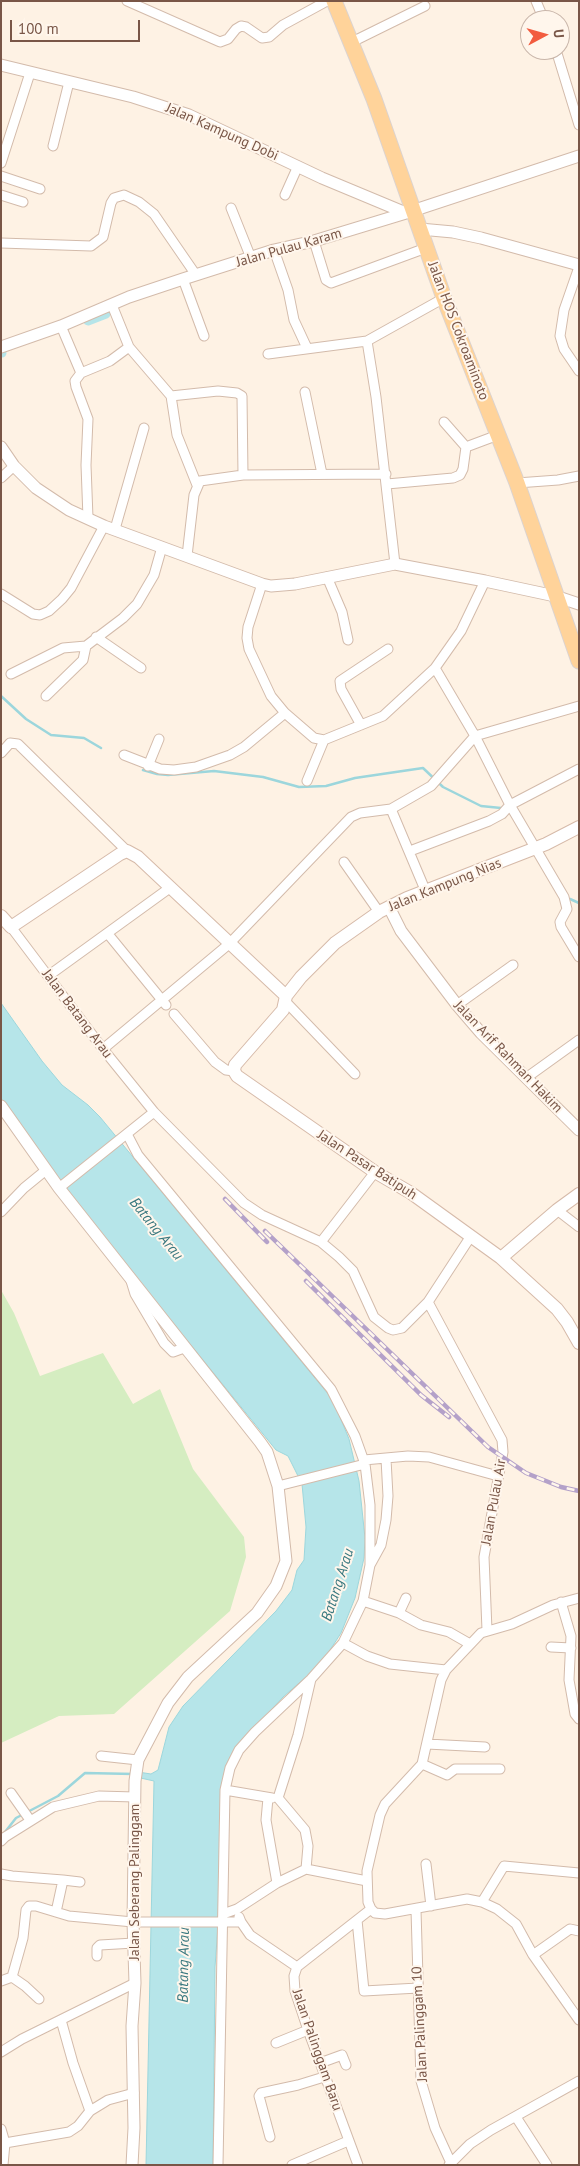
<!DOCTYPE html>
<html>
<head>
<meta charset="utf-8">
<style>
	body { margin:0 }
	#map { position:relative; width:580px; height:2166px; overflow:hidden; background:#fef2e4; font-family:"PT Sans",sans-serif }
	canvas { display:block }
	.frame { position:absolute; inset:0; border:2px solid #795647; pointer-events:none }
	.north { position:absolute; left:520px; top:10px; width:50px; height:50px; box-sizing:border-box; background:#fff6ec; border:1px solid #c9b6aa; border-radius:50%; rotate:84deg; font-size:14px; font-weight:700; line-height:20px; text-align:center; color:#795647 }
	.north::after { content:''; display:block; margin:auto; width:18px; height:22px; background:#f25c3f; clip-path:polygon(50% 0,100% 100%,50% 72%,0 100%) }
	.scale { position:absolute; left:10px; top:20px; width:130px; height:22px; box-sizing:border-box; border:2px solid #795647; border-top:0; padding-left:6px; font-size:15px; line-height:18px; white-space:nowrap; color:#795647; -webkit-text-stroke:4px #fff6ec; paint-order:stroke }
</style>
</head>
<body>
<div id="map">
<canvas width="580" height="2166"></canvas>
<div class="frame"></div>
<div class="north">U</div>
<div class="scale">100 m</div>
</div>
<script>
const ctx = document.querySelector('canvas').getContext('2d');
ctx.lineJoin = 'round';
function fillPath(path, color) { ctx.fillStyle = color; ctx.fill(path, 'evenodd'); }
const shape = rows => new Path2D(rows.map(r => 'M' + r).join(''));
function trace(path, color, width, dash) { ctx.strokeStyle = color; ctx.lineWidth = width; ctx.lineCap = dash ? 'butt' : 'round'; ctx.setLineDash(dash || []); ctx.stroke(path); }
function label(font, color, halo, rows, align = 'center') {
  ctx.font = font + ' "PT Sans",sans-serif'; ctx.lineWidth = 4; ctx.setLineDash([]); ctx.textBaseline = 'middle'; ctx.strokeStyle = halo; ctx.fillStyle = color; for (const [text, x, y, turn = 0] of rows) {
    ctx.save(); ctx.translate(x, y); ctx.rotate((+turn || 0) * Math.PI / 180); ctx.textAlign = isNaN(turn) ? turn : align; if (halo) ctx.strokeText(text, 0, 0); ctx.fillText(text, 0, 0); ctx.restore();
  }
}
const green = shape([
	[1,1290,14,1313,40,1376,103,1353,133,1404,160,1389,193,1469,244,1537,246,1557,230,1611,114,1714,59,1716,1,1743]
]);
const water = shape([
	[1,1003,42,1061,62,1085,88,1105,100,1117,333,1400,349,1439,359,1481,365,1538,364,1558,355,1598,341,1633,321,1664,283,1697,252,1731,230,1761,215,1967,213,2165,146,2165,154,1781,136,1777,138,1772,151,1774,158,1770,169,1727,183,1706,276,1611,292,1590,297,1570,304,1560,306,1527,302,1484,288,1456,276,1450,65,1190,1,1099,1,1003]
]);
const stream = shape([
	[1,696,26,719,51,735,84,738,101,748],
	[143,770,157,774,168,775,214,771,263,777,299,787,326,786,355,778,423,768,443,787,481,806,501,808],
	[570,899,579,903],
	[5,1832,16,1818,58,1796,85,1773,134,1774]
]);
const canal = shape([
	[88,321,106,314],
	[1,353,2,353]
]);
const minor = shape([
	[127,1,220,42,228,39,236,29,241,26,246,27,262,38,269,37,283,25,327,1],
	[536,1,544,20],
	[352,42,425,6],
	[556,50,579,125],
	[53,146,69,82],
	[1,163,30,73],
	[1,176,40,189],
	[1,195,23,202],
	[285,195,298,166],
	[231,208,251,258],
	[314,241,326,280,331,283,426,248],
	[1,243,91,246,103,237,111,203,114,198,124,195,139,202,154,214,196,275],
	[274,250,288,290,294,320,307,348],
	[579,267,564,310,560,336,564,349,579,371],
	[183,279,204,336],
	[112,305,129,347,171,396,177,435,197,485],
	[61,326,81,373,75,381,76,387,88,419,86,465,88,518],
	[367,341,376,397,395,564],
	[268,354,367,341,444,298],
	[81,373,110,361,129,347],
	[305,392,322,474],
	[171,396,218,391,237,393,242,396,243,475],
	[444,422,466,447,498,435],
	[1,478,14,466],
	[517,483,558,480,579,476],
	[387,484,453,478,460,475,463,469,466,447],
	[115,529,144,428],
	[187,556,194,495,200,481,243,475,386,474],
	[327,577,342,612,348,640],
	[262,584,248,627,247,638,249,649,271,696,285,713,314,738,324,740,383,716,435,668,461,631,485,581],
	[1,594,33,614,40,615,49,611,62,599,71,588,104,526],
	[96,637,141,668],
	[435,668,475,736,510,805,564,897,567,909,560,922,561,927,579,957],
	[11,674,63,648,86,646],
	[46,696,83,660,86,646,123,618,137,604,154,575,162,547],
	[361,725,341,689,340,681,388,649],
	[1,753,10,743,18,744,127,851],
	[124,755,160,769,174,770,196,767,230,755,244,747,285,713],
	[148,766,159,739],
	[307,781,324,740],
	[391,809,426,892],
	[410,851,489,821,502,814,510,805,579,769],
	[344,862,379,912],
	[11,927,103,1049,154,1112,244,1203,262,1215,321,1242,339,1257,353,1271,374,1317,388,1328,393,1330,402,1328,428,1302,471,1236],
	[108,934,166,1005],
	[48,976,171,887],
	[286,1002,355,1074],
	[457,1005,513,965],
	[174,1014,215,1062,226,1070,234,1071],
	[103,1049,229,944,351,817,360,813,391,809,431,786,475,736,579,706],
	[526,1078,579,1040],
	[127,1134,138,1155,331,1389,355,1436,365,1464,370,1505,370,1565,363,1601,343,1643,367,1656,390,1664,446,1670],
	[59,1188,154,1112],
	[557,1210,579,1227],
	[1,1212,24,1188,46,1170],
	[321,1242,375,1172],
	[131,1281,135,1294,164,1343,173,1352,184,1348],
	[428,1302,502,1440,503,1452,484,1557,487,1630],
	[364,1460,408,1456,429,1457,498,1476],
	[278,1486,365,1464],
	[370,1565,381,1545,386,1520,388,1496,386,1459],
	[363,1601,399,1613,421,1625,449,1632,470,1644],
	[561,1602,571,1636,569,1680,575,1714,579,1719],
	[399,1613,406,1598],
	[551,1647,571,1648],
	[311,1679,298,1735,278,1798,305,1830,308,1846,306,1869,367,1881],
	[427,1744,485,1747],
	[101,1756,138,1760],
	[422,1764,447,1775,455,1769,500,1769],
	[225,1790,272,1798],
	[11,1793,30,1820],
	[268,1798,266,1820,277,1883],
	[1,1841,5,1837,53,1807,99,1796,135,1797],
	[426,1864,431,1906],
	[1,1874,12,1876,63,1880,56,1912],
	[63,1880,80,1882],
	[482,1902,504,1866,579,1873],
	[371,1909,368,1902,367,1871,380,1815,385,1804,422,1764,441,1680,446,1670,481,1633,512,1624,553,1605,579,1598],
	[371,1909,375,1913,385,1914,467,1899,482,1902,497,1909,516,1924,533,1955,579,2020],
	[416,1910,421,2081,435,2128,451,2163],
	[223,1914,237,1909,277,1883,306,1869],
	[239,1917,241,1922,250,1935,297,1967],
	[357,1920,364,1991,418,1988],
	[533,1955,570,1929,579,1931],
	[97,1956,97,1948,100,1945,134,1943],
	[12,1977,25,1986,39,1999],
	[1,1981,12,1977,23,1938,26,1910,29,1906,36,1906,69,1916,133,1922,241,1922],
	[61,2020,73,2063,90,2111],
	[276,2043,308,2030],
	[1,2052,22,2039,135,1983],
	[320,2063,342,2055,346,2065],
	[516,2117,547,2165],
	[1,2129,5,2143,3,2165],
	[270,2137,259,2096,261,2093,298,2085,324,2077],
	[5,2143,69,2132,78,2126,90,2111,108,2100,134,2093],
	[218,2165,225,1790,230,1768,239,1750,255,1732,311,1679,343,1643],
	[292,2165,348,2141],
	[358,2165,308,2030,295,1991,294,1976,297,1967,371,1909],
	[449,2165,470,2144,491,2130,579,2081]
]);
const tertiary = shape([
	[1,65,133,97,189,115,322,178,406,213],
	[420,229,453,232,481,238,579,265],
	[1,347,61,326,129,297,183,279,274,250,314,241,406,213,579,156],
	[1,447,14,466,36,488,69,510,104,526,262,584,271,586,295,584,395,564,485,581,555,596,579,604],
	[389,907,401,931,457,1005,481,1033,579,1130],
	[1,1106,59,1188,260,1442,267,1452,278,1486,286,1561,276,1586,257,1613,188,1677,168,1703,138,1760,135,1781,133,1922,135,1983,132,2026,134,2128,132,2165]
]);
const secondary = shape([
	[1,916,11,927,120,854,127,851,138,857,286,996],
	[286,996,283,1010,235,1065,234,1071,237,1076,375,1172,411,1193,501,1258,557,1309,567,1322,579,1343],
	[286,996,301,977,335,943,379,912,407,898,546,844,579,827],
	[501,1258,557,1210,579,1194]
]);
const primary = shape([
	[334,1,374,99,444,298,517,483,579,661]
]);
const rail = shape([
	[225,1199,267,1242],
	[265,1231,488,1447,526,1473,561,1487,579,1491],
	[306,1281,421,1395,449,1417]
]);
const streetNames = [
	["Jalan Kampung Dobi",222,132,24],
	["Jalan Pulau Karam",289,248,-16],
	["Jalan HOS Cokroaminoto",458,331,69],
	["Jalan Kampung Nias",445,885,-22],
	["Jalan Batang Arau",77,1014,53],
	["Jalan Arif Rahman Hakim",508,1057,46],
	["Jalan Pasar Batipuh",367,1165,33],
	["Jalan Pulau Air",494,1502,-80],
	["Jalan Seberang Palinggam",135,1882,-90],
	["Jalan Palinggam 10",420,2024,-93],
	["Jalan Palinggam Baru",317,2050,71]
];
const waterNames = [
	["Batang Arau",156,1229,51],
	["Batang Arau",338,1585,-72],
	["Batang Arau",184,1965,-89]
];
fillPath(green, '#d5edc1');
fillPath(water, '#b6e5e9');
trace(water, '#9cd6dc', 1);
trace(stream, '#9cd6dc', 2.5);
trace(canal, '#b6e5e9', 9);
trace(minor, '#d3bbab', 11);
trace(tertiary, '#d3bbab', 13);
trace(secondary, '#d6baa9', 14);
trace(primary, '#dcd3cf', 17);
trace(minor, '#fff', 9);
trace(tertiary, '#fff', 11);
trace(secondary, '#fff', 12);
trace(primary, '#ffd39a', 15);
trace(rail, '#b4a1c9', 4.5);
trace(rail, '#fff6ec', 2.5, [8]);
label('14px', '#795647', '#fff6ec', streetNames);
label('italic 15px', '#39787f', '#fff6ec', waterNames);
</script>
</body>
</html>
